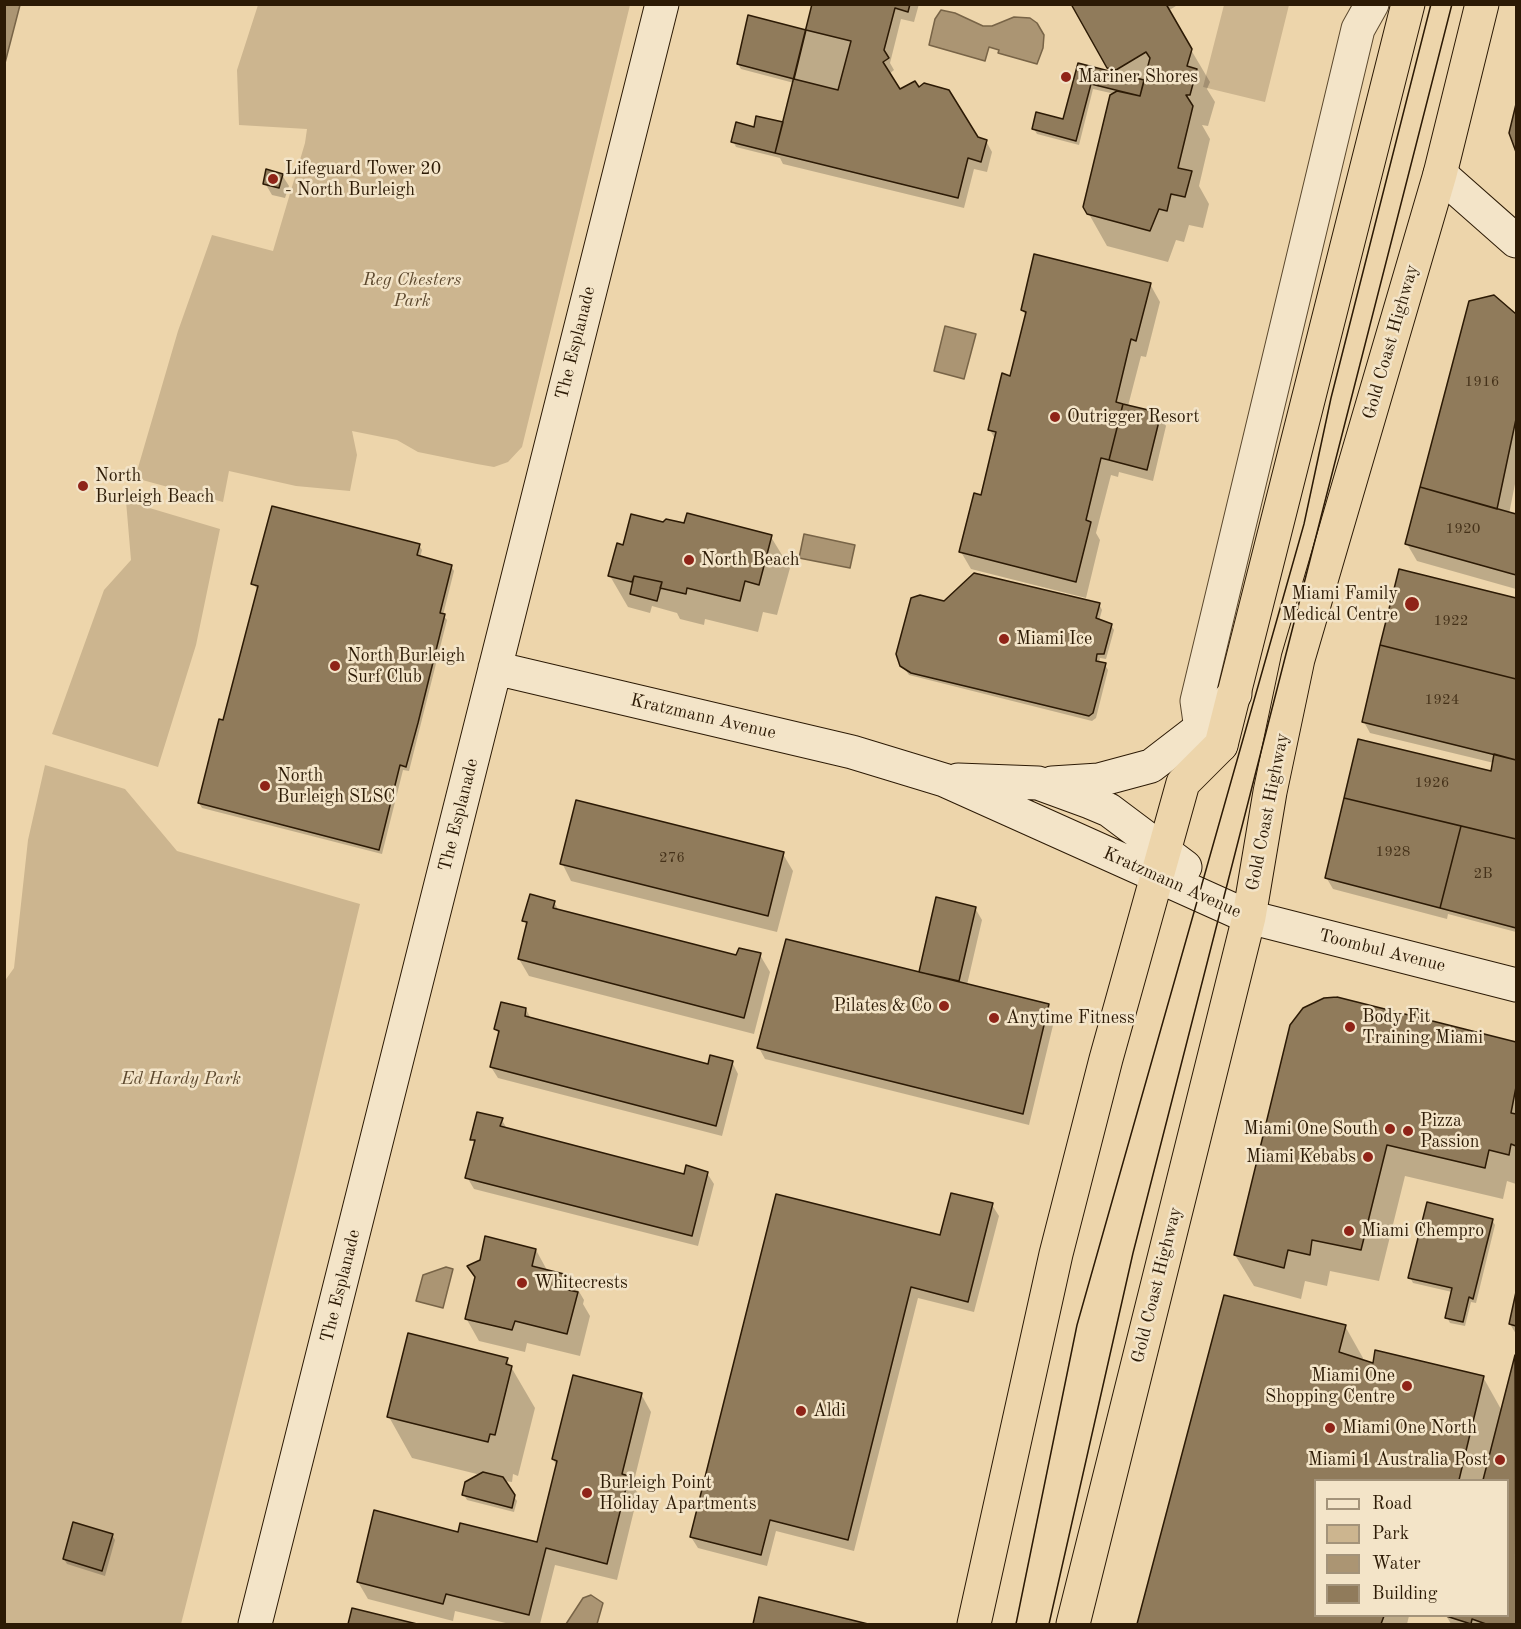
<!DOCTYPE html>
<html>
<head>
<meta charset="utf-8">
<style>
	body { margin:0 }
	#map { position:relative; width:1521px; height:1629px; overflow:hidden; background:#edd5ab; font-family:"Old Standard TT",serif }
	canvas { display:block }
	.frame { position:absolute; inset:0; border:6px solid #2c1a05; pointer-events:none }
	.legend { position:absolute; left:1314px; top:1479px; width:195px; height:138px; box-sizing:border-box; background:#f3e4c8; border:2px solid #a3937a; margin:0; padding:8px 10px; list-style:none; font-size:18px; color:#2c1a05 }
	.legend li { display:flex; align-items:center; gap:12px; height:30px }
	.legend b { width:30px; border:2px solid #a3937a }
</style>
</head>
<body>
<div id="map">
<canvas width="1521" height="1629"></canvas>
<div class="frame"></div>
<ul class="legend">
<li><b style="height:8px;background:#f3e4c8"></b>Road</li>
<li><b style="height:16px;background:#ccb58f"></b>Park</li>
<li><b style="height:16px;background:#ab9573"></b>Water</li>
<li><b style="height:16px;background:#907b5b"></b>Building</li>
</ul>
</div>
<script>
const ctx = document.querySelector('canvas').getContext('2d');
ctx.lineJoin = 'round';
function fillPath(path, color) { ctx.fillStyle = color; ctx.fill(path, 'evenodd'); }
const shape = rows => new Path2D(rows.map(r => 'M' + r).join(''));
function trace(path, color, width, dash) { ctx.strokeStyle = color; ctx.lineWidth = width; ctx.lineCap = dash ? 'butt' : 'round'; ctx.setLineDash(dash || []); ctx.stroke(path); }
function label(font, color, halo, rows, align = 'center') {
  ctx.font = font + ' "Old Standard TT",serif'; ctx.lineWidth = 5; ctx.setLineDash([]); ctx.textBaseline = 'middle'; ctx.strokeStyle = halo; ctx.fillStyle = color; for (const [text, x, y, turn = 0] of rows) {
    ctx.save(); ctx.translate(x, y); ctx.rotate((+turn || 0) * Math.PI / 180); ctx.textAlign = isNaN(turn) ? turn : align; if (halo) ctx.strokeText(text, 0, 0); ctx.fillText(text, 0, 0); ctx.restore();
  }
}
const green = shape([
	[258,5,630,5,522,447,508,462,494,467,477,464,418,452,397,440,352,431,357,455,350,491,296,486,229,471,223,502,135,478,178,331,212,235,273,251,305,143,307,129,239,125,237,70],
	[1224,5,1289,5,1265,102,1203,87],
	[126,501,220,529,196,645,158,767,52,734,104,590,131,560],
	[45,765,125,789,177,851,360,904,296,1170,181,1624,5,1624,4,982,14,968,28,840]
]);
const water = shape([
	[5,4,20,5,5,63,4,5,5,4],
	[941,10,955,13,983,26,992,26,1014,17,1030,18,1037,23,1044,35,1043,48,1037,64,998,53,999,50,989,47,985,61,929,45,935,19,941,10],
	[945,326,976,334,964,379,934,371,945,326],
	[804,534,855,545,850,568,799,558,804,534],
	[446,1267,453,1269,443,1308,416,1301,423,1275,446,1267],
	[591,1595,603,1603,597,1624,566,1624,583,1598,591,1595]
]);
const shadow = shape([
	[814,4,919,4,914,22,901,19,890,63,894,70,889,74,900,92,918,89,977,138,986,141,992,152,987,172,974,169,964,208,783,164,780,158,736,147,733,141,755,128,784,124,794,83,741,69,738,64,807,31],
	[1071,4,1179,4,1168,11,1210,82,1207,89,1215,102,1208,126,1202,125,1210,139,1199,186,1209,204,1203,228,1189,225,1184,242,1176,240,1168,262,1107,246,1085,207,1115,94,1093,89,1079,145,1037,134,1034,129,1065,121,1079,65,1112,73],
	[1516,109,1516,148,1510,133],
	[282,175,289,186,285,198,272,195,265,183],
	[1150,284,1160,302,1146,357,1141,356,1128,406,1160,414,1166,426,1153,481,1119,472,1118,477,1111,475,1096,533,1100,540,1086,598,971,569,961,552,982,497,996,441,990,430,1011,377,1027,317,1022,310],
	[1494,297,1516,316,1516,479,1509,514,1516,516,1516,589,1417,561,1407,544],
	[664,524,771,537,790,568,777,615,763,612,758,632,705,619,704,625,680,619,677,613,652,606,650,613,628,607,610,576,624,547],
	[419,545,422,550,420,558,451,566,454,571,443,615,447,620,409,771,403,770,382,854,202,808,199,803,224,722,258,590,253,584],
	[1401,571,1516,599,1516,932,1448,914,1447,919,1333,889,1326,877,1359,741,1492,773,1494,763,1370,733,1364,722],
	[945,603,1099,604,1102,610,1099,621,1111,625,1114,630,1106,659,1100,658,1099,663,1105,665,1108,670,1096,718,1092,721,909,675,902,665],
	[783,854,793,871,777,932,571,881,562,863],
	[554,902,559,911,738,957,760,955,770,972,754,1034,529,976,519,959,528,927,524,921],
	[975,908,982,920,967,985,1048,1005,1055,1017,1029,1125,765,1059,759,1048,920,973],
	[1337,998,1516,1043,1516,1184,1507,1181,1503,1199,1405,1176,1379,1281,1330,1271,1327,1286,1305,1281,1301,1299,1254,1286,1235,1255],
	[526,1009,531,1019,710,1065,732,1062,738,1074,722,1136,498,1078,491,1067,500,1035,496,1029],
	[502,1120,507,1129,685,1175,707,1173,714,1184,698,1246,474,1189,467,1177,475,1145,472,1139],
	[992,1205,999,1216,974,1312,918,1298,854,1551,776,1531,767,1566,698,1548,691,1537,941,1237],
	[1492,1220,1495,1225,1476,1303,1471,1302,1465,1326,1450,1323,1447,1317,1452,1292,1413,1283,1410,1277],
	[536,1250,548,1272,571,1278,584,1300,583,1304,590,1316,580,1356,527,1343,525,1352,479,1341,466,1318,476,1279,469,1266],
	[1225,1297,1345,1326,1363,1358,1362,1361,1374,1365,1483,1377,1502,1411,1516,1357,1516,1624,1451,1624,1447,1617,1508,1616,1508,1480,1316,1480,1316,1616,1409,1616,1407,1624,1139,1624],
	[1516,1298,1516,1334,1510,1324],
	[507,1360,535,1408,518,1476,513,1474,512,1482,504,1481,517,1501,514,1512,467,1500,464,1495,481,1475,412,1458,389,1417],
	[641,1394,651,1412,633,1485,638,1494,617,1580,555,1565,540,1624,510,1624,455,1611,453,1621,368,1599,358,1582,459,1534,538,1544,557,1467,553,1459],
	[112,1535,115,1540,105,1576,67,1564,64,1559],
	[760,1599,862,1624,754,1624],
	[353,1610,412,1624,350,1624]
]);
const building = shape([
	[812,4,910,4,908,12,895,8,884,50,889,58,883,62,900,89,915,81,919,87,924,83,949,90,978,137,987,140,981,162,968,158,958,198,775,153,812,4],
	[1071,4,1166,4,1192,49,1187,66,1197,69,1190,95,1186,95,1193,106,1178,168,1192,171,1185,197,1171,194,1167,211,1159,209,1150,231,1087,214,1083,207,1110,95,1117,91,1140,96,1150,58,1146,52,1116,70,1107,68,1071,4],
	[748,15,806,30,794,79,737,64,748,15],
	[806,30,851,41,838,90,794,79,806,30],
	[1078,63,1144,80,1140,96,1091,84,1076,141,1032,129,1036,112,1063,119,1078,63],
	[1516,104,1516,152,1509,133,1516,104],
	[756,116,783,122,775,153,731,142,736,122,754,127,756,116],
	[266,169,283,174,279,188,263,184,266,169],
	[1034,254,1151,283,1136,341,1131,339,1116,402,1123,404,1109,460,1101,458,1086,520,1091,522,1076,582,959,552,974,493,981,495,996,432,988,430,1002,373,1010,376,1026,312,1021,310,1034,254],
	[1494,295,1516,314,1516,419,1497,509,1420,487,1469,301,1494,295],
	[1123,404,1161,413,1147,470,1109,460,1123,404],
	[1420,487,1516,514,1516,575,1405,544,1420,487],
	[272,506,420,544,417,555,452,565,440,613,445,614,418,723,406,767,400,765,379,850,198,803,219,719,223,720,258,586,251,584,272,506],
	[687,513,772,535,759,585,745,581,740,601,687,588,686,594,660,588,662,582,634,576,632,582,608,576,617,543,623,545,631,514,663,522,666,519,684,523,687,513],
	[1399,569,1516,598,1516,679,1380,645,1399,569],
	[974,573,1100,603,1096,618,1112,624,1104,654,1097,654,1096,661,1106,663,1093,713,1089,716,911,673,900,666,896,654,911,598,920,595,944,601,974,573],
	[634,576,662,582,657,601,630,594,634,576],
	[1380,645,1516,679,1516,760,1362,722,1380,645],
	[1358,739,1491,771,1494,754,1516,760,1516,839,1344,798,1358,739],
	[1344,798,1461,826,1440,908,1325,878,1344,798],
	[576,800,784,852,768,916,560,864,576,800],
	[1461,826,1516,839,1516,928,1440,908,1461,826],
	[530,894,555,901,553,908,736,955,739,948,761,953,744,1018,518,959,527,922,522,921,530,894],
	[936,897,976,907,959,981,919,972,936,897],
	[786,939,1049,1004,1023,1114,757,1048,786,939],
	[1337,997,1516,1042,1516,1087,1511,1113,1516,1114,1516,1146,1511,1144,1509,1155,1489,1150,1485,1168,1387,1145,1361,1250,1312,1240,1310,1255,1288,1250,1284,1268,1234,1255,1290,1025,1303,1008,1324,998,1337,997],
	[501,1002,526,1008,525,1016,708,1064,710,1055,733,1061,716,1126,490,1067,499,1031,494,1029,501,1002],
	[477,1112,503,1118,500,1126,684,1174,686,1165,708,1172,692,1236,465,1178,475,1140,470,1140,477,1112],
	[951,1193,993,1203,968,1302,911,1287,848,1540,770,1520,761,1555,690,1537,776,1194,940,1235,951,1193],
	[1427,1202,1493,1219,1473,1299,1469,1297,1463,1322,1445,1318,1452,1288,1408,1278,1427,1202],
	[485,1236,536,1249,532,1266,572,1276,568,1290,578,1292,567,1334,515,1321,512,1330,465,1319,475,1277,467,1266,480,1260,485,1236],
	[1516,1292,1516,1326,1509,1324,1516,1292],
	[1224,1295,1346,1325,1339,1352,1373,1363,1375,1350,1484,1376,1459,1480,1316,1480,1316,1616,1384,1616,1381,1624,1137,1624,1224,1295],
	[408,1333,508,1358,506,1364,512,1366,495,1435,490,1434,488,1442,387,1417,408,1333],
	[1515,1355,1516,1624,1486,1624,1472,1619,1471,1624,1446,1616,1508,1616,1508,1480,1483,1480,1515,1355],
	[573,1375,642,1393,622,1474,629,1476,607,1564,546,1548,529,1615,446,1594,443,1604,357,1582,374,1510,458,1532,460,1523,537,1542,557,1461,552,1459,573,1375],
	[483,1472,503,1477,515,1495,512,1508,462,1495,465,1482,483,1472],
	[73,1522,113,1534,102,1571,63,1559,73,1522],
	[759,1597,868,1624,753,1624,759,1597],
	[352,1608,417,1624,348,1624,352,1608]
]);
const street = shape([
	[1221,745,1200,722,1197,701,1358,29,1372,4]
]);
const secondary = shape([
	[1440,174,1516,241],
	[495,668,852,752,944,780,1249,917,1516,985],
	[958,780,1038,783,1090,802,1109,810,1185,867],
	[1052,783,1099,780,1151,766,1203,726,1235,694],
	[255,1624,662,4]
]);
const highway = shape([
	[974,1624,1056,1254,1106,1059,1183,783,1221,745,1408,4],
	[1073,1624,1249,917,1270,792,1298,659,1440,174,1482,4]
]);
const tram = shape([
	[1016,1624,1077,1325,1304,524,1331,398,1431,4],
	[1049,1624,1133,1253,1452,4]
]);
const markers = [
	[1066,77,6,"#8f2418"],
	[273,179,6,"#8f2418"],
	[1055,417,6,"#8f2418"],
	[83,486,6,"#8f2418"],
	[689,560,6,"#8f2418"],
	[1412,604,8,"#8f2418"],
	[1004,639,6,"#8f2418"],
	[335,666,6,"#8f2418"],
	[265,786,6,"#8f2418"],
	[944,1006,6,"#8f2418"],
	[994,1018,6,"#8f2418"],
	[1350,1027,6,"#8f2418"],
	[1390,1129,6,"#8f2418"],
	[1408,1131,6,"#8f2418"],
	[1368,1157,6,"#8f2418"],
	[1349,1231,6,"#8f2418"],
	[522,1283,6,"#8f2418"],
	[1407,1386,6,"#8f2418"],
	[801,1411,6,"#8f2418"],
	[1330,1428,6,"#8f2418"],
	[1500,1460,6,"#8f2418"],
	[587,1493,6,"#8f2418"]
];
const numberNames = [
	["1916",1482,382],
	["1920",1463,529],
	["1922",1451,621],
	["1924",1442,700],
	["1926",1432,783],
	["1928",1393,852],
	["276",672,858],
	["2B",1483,874]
];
const poiNames = [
	["Mariner Shores",1078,77],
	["Lifeguard Tower 20",285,169],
	["- North Burleigh",285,190],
	["Outrigger Resort",1067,417],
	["North",95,476],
	["Burleigh Beach",95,497],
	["North Beach",701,560],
	["Miami Family",1398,594,"right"],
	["Medical Centre",1398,615,"right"],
	["Miami Ice",1016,639],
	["North Burleigh",347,656],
	["Surf Club",347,677],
	["North",277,776],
	["Burleigh SLSC",277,797],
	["Pilates & Co",932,1006,"right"],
	["Body Fit",1362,1017],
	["Training Miami",1362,1038],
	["Anytime Fitness",1006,1018],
	["Pizza",1420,1121],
	["Passion",1420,1142],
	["Miami One South",1378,1129,"right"],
	["Miami Kebabs",1356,1157,"right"],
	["Miami Chempro",1361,1231],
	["Whitecrests",534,1283],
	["Miami One",1395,1376,"right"],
	["Shopping Centre",1395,1397,"right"],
	["Aldi",813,1411],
	["Miami One North",1342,1428],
	["Miami 1 Australia Post",1488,1460,"right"],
	["Burleigh Point",599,1483],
	["Holiday Apartments",599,1504]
];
const parkNames = [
	["Reg Chesters",412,280],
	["Park",412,301],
	["Ed Hardy Park",181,1079]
];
const streetNames = [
	["Gold Coast Highway",1391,342,-74],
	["The Esplanade",576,343,-76],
	["Kratzmann Avenue",703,717,13],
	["Gold Coast Highway",1268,812,-79],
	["The Esplanade",459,815,-76],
	["Kratzmann Avenue",1172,883,24],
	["Toombul Avenue",1382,951,14],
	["Gold Coast Highway",1157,1285,-76],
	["The Esplanade",341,1286,-76]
];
fillPath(green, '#ccb58f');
fillPath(water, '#ab9573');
trace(water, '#786447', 1.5);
fillPath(shadow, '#0003');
fillPath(building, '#907b5b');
trace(building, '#2c1a05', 1.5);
trace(street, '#5c492e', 35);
trace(secondary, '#2c1a05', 35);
trace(highway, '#2c1a05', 35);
trace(street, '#f3e4c8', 33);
trace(secondary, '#f3e4c8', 33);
trace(highway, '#edd5ab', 33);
trace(tram, '#2c1a05', 1.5);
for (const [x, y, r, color] of markers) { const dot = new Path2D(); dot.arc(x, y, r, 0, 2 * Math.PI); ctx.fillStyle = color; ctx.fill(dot); trace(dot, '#f3e4c8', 2); }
label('15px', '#45321a', null, numberNames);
label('18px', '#2c1a05', '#f3e4c8', poiNames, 'left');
label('italic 18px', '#5c482e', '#f3e4c8', parkNames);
label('18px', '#2c1a05', '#f3e4c8', streetNames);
</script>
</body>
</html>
